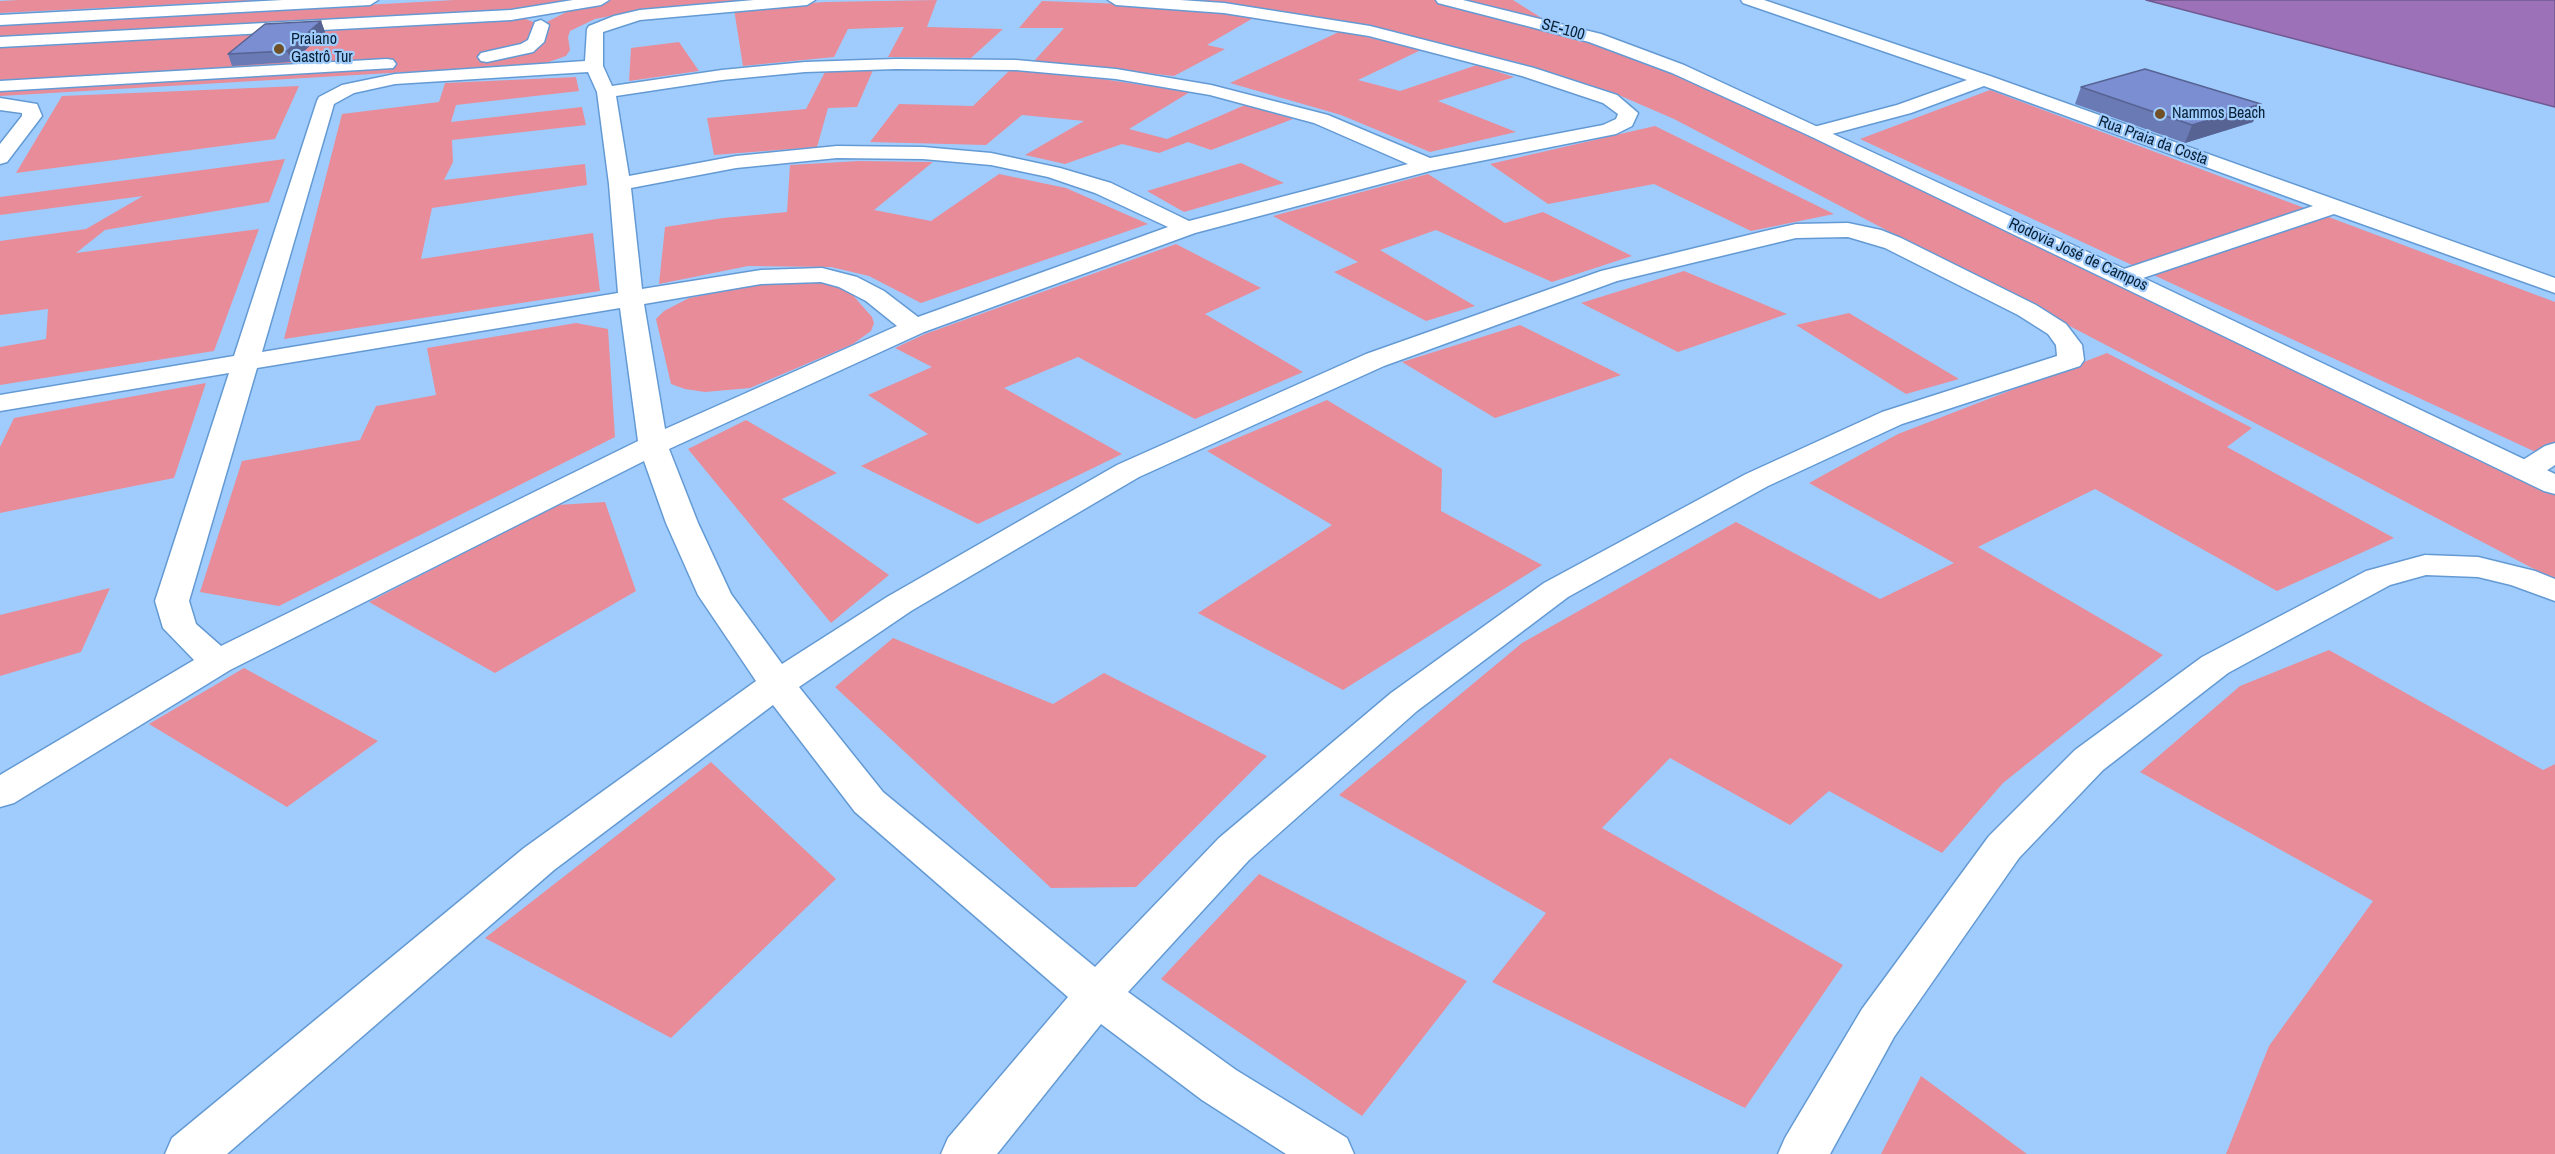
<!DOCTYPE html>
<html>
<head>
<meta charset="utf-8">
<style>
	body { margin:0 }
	canvas { display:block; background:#9fccfc }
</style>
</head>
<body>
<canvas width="2555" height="1154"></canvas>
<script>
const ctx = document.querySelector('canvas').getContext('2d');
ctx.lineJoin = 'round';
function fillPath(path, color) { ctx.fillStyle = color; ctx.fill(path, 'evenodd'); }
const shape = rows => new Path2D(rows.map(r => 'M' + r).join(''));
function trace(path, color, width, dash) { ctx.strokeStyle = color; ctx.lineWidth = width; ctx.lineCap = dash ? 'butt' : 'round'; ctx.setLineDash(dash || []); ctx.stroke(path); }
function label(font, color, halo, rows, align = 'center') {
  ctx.font = font + ' "Archivo Narrow",sans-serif'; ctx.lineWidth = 4.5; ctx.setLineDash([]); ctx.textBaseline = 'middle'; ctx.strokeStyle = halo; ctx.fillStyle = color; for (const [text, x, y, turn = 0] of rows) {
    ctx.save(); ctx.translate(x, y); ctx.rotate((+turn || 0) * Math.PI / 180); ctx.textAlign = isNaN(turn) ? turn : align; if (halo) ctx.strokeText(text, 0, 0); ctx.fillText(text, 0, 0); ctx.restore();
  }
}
const green = shape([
	[19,0,264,0,0,13,0,1],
	[455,0,590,0,512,11,0,39,0,25],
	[601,0,752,0,637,11,595,19,570,31,568,37,570,50,566,56,543,64,0,96,0,48,474,23,478,17,523,18,541,25,580,5],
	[937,0,927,27,1003,29,971,58,888,57,904,27,848,29,834,57,743,66,734,9,825,2],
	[1167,0,1513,0,1548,22,1678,69,2555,485,2555,580,1674,119,1614,93,1520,63,1432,41,1341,22],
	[1042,1,1125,4,1255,17,1207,45,1225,49,1174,76,1034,61,1064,28,1019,28],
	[1341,31,1421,50,1358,80,1400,91,1477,65,1514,77,1438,101,1516,132,1430,152,1341,115,1230,83],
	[679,42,699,71,629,81,631,48],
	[873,70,857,107,828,108,817,147,714,155,707,118,806,109,825,72],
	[1010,70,1102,79,1190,92,1129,129,1167,139,1245,105,1293,119,1211,150,1188,142,1159,153,1122,144,1065,164,1025,155,1084,121,1022,115,986,145,870,142,899,104,973,106],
	[576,77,579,91,456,105,451,122,582,107,586,125,452,140,453,162,444,180,585,164,587,185,432,208,421,259,593,233,600,291,284,339,342,114,439,102,445,83],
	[299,86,275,139,16,173,62,96],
	[1990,90,2555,302,2555,461,1860,139],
	[1655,126,1834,214,1751,231,1654,184,1548,204,1490,164],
	[285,159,269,202,105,230,76,253,259,229,214,351,0,385,0,347,46,339,48,309,0,315,0,241,86,229,143,196,0,215,0,197],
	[859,161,933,162,874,210,931,221,999,174,1066,188,1148,224,921,303,869,276,831,267,748,266,659,284,665,227,723,218,787,212,790,165],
	[1241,163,1284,183,1184,212,1147,191],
	[1428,174,1505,223,1543,212,1632,256,1552,282,1436,230,1380,250,1475,306,1426,321,1334,272,1358,262,1273,216],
	[1176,244,1261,288,1205,314,1303,372,1195,419,1078,357,1004,388,1122,454,978,524,861,466,928,434,868,395,932,367,895,348,925,334],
	[1684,271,1787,314,1678,352,1581,303],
	[779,281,821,282,850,292,872,317,874,323,871,331,853,344,750,388,705,392,685,389,671,384,656,319,664,311,689,298],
	[1849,313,1959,379,1906,394,1796,325],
	[576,323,608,329,615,437,279,606,200,592,242,461,360,440,376,406,436,395,427,348],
	[1520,325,1621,375,1495,418,1402,362],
	[2107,353,2252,428,2227,447,2394,538,2277,591,2095,489,1978,547,2163,655,2003,783,1942,853,1829,791,1790,825,1670,758,1602,828,1843,965,1745,1108,1492,982,1546,913,1339,795,1522,643,1736,522,1880,599,1954,563,1809,483,1898,434],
	[206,383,174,478,0,513,0,447,14,418],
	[1327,400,1442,469,1441,511,1542,565,1343,690,1198,613,1332,525,1207,451],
	[746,420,837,473,782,499,889,575,831,623,688,449],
	[605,502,636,591,495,673,369,602,557,505],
	[110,588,81,652,0,676,0,615],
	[893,638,1053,704,1104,673,1267,756,1136,887,1051,888,835,687],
	[2329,650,2543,770,2555,764,2555,1154,2226,1154,2269,1046,2373,901,2140,772,2240,686],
	[244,668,378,741,287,807,149,724],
	[711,762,836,879,671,1038,485,938],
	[1259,874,1467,981,1362,1116,1161,979],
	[1921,1076,2027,1154,1881,1154]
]);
const water = shape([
	[2146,0,2555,0,2555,107,2146,0]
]);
const minor = shape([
	[573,0,609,0,601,5,511,20,0,47,0,37,511,10,573,0],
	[754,0,815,0,807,5,640,20,603,32,603,66,612,86,722,70,805,62,896,59,1016,60,1116,69,1211,85,1328,115,1430,158,1603,125,1616,119,1618,114,1603,103,1522,76,1369,36,1224,13,1116,5,1108,0,1180,0,1224,3,1370,26,1534,68,1617,95,1638,113,1632,126,1616,134,1430,171,1195,233,924,332,669,449,698,523,731,594,782,664,887,597,1117,465,1366,354,1601,271,1765,231,1796,224,1848,223,1881,230,1901,238,2036,305,2066,324,2082,345,2084,360,2080,366,1902,424,1768,486,1568,597,1417,711,1249,860,1128,992,1236,1070,1347,1138,1354,1154,1286,1154,1202,1100,1101,1024,997,1154,941,1154,948,1138,1068,997,855,812,773,705,554,870,227,1154,165,1154,172,1138,524,848,756,681,698,595,666,523,644,461,230,670,14,803,0,807,0,775,194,660,163,628,155,601,229,373,0,411,0,395,234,356,317,101,319,97,342,85,395,74,585,61,587,29,589,26,614,16,640,10,754,0],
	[896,69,1016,70,1116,79,1210,95,1314,123,1408,164,1189,221,1111,183,1060,168,991,153,923,147,837,146,736,156,629,176,616,96,722,80,805,72,896,69],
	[588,72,597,92,609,184,618,293,262,352,334,104,354,93,395,84,588,72],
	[837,158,923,159,991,165,1048,177,1095,193,1168,227,918,317,884,291,857,277,822,268,761,270,642,289,631,188,736,168,837,158],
	[1848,237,1885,248,2018,315,2048,334,2056,345,2057,356,1882,412,1746,474,1544,583,1391,693,1219,838,1095,967,883,792,799,687,911,611,1139,477,1384,366,1617,281,1796,238,1848,237],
	[821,282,839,287,866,301,897,326,665,429,644,304,761,284,821,282],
	[620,308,638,441,221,646,196,624,189,601,257,368,620,308],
	[1741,0,1764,0,1990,76,2555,278,2555,293,2334,214,2131,282,2123,284,2115,282,2111,277,2115,272,2313,206,1984,86,1911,113,1817,138,1810,136,1807,132,1810,128,1897,105,1967,80,1743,3,1741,0],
	[541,20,549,25,544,42,533,52,487,62,481,61,478,57,481,53,521,44,528,40,535,22,541,20],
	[387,59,393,60,396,64,393,68,0,91,0,81,387,59],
	[0,98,37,104,42,116,7,162,0,164,0,144,22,116,22,113,0,110,0,98],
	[2555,443,2555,465,2537,477,2526,480,2515,477,2511,471,2515,465,2545,446,2555,443],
	[2425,555,2478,557,2535,571,2555,579,2555,601,2511,585,2478,577,2426,575,2390,585,2228,673,2103,770,2019,858,1894,1037,1830,1154,1778,1154,1785,1138,1862,1009,1989,836,2075,750,2202,657,2366,571,2425,555]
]);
const secondary = shape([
	[283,0,378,0,370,5,0,25,0,15,283,0],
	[1436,0,1463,0,1601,34,1684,65,2131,272,2555,474,2555,494,2544,491,1810,136,1672,73,1589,42,1438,3,1436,0]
]);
const wall = shape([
	[321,21,325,32,292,62,232,66,228,54],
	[2081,87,2253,122,2185,143,2075,104]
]);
const shadedWall = shape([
	[321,21,325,32,292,62,287,51],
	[2261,104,2253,122,2185,143,2192,125]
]);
const building = shape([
	[321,21,287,51,228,54,265,24,321,21],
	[2145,69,2261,104,2192,125,2081,87,2145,69]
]);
const markers = [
	[279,49,6,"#705026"],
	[2160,114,6,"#705026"]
];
const farStreetnames = [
	["SE-100",1563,30,15],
	["Rua Praia da Costa",2153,141,20],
	["Rodovia José de Campos",2078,255,25]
];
const farPoinames = [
	["Praiano",291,40],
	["Gastrô Tur",291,58],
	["Nammos Beach",2172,114]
];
fillPath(green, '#e88c99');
fillPath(water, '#9c71b8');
trace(water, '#705991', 1.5);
trace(minor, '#649ad4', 3);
trace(secondary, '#649ad4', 3);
fillPath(minor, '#fff');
fillPath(secondary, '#fff');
fillPath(wall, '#6a7ab5');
fillPath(shadedWall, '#566393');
fillPath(building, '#7b8ed2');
trace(building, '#566393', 1.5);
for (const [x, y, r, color] of markers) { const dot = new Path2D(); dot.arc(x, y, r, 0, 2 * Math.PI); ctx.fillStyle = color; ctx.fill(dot); trace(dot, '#9fccfc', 2); }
label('16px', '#092036', '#9fccfc', farStreetnames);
label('16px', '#092036', '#9fccfc', farPoinames, 'left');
</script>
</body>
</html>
